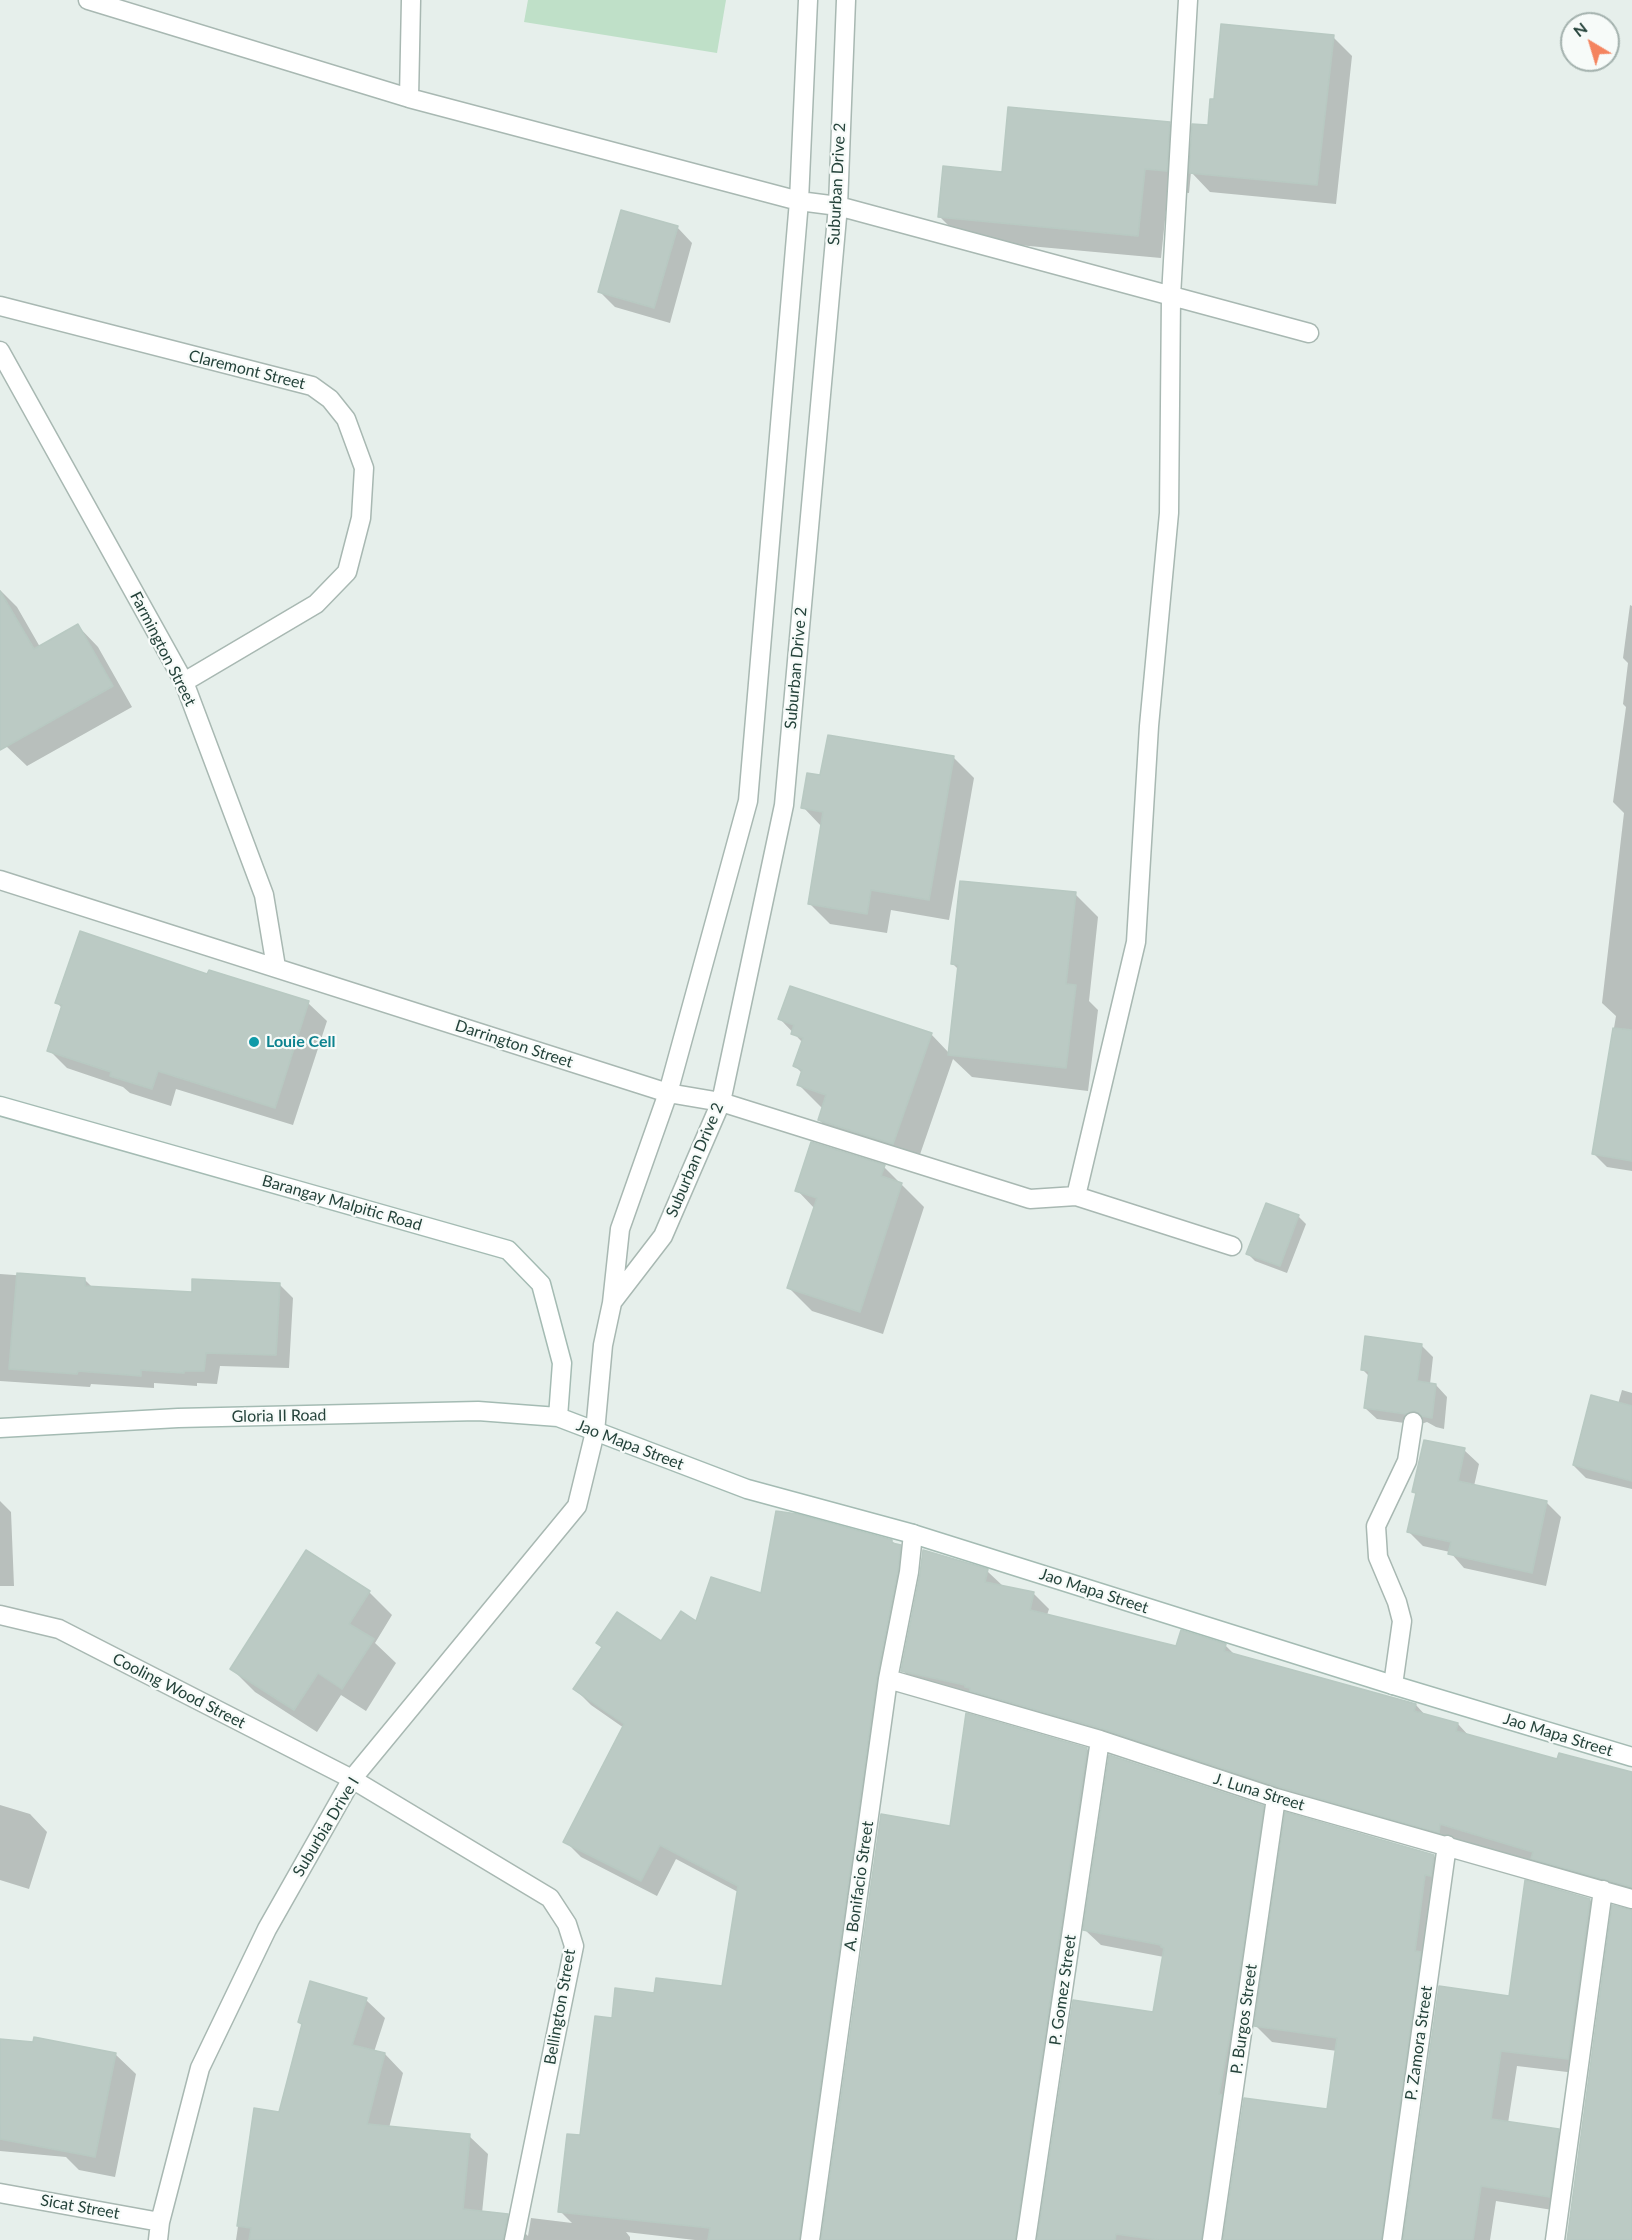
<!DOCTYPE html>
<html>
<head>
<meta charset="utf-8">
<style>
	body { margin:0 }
	#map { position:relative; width:1632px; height:2240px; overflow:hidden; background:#e6efeb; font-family:Lato,sans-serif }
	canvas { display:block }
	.north { position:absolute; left:1560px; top:12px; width:60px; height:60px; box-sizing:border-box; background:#f7fbf9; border:2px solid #a3b1ad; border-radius:50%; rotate:322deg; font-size:16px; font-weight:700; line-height:24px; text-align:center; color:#24423a }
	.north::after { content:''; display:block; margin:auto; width:21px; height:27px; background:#f4845f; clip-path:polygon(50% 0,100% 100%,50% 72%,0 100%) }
</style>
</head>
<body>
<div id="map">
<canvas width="1632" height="2240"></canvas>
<div class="north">N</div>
</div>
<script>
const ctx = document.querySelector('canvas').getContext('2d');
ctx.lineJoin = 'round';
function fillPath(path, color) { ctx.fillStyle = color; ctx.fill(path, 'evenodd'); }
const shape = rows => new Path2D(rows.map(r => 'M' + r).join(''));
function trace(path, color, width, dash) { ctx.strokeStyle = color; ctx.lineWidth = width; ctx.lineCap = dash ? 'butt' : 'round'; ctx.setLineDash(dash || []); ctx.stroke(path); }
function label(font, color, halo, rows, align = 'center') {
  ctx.font = font + ' Lato,sans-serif'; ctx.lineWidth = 4.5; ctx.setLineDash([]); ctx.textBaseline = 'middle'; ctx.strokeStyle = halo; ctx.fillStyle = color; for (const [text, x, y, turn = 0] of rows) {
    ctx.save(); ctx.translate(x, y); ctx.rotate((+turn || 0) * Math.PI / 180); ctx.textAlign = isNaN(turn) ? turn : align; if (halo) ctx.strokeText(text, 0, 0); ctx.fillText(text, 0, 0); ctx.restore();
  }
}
const green = shape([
	[528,0,726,0,717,53,524,22]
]);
const shadow = shape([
	[1333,37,1352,56,1336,204,1210,192,1191,172,1189,193,1168,191,1161,258,963,240,940,217,1004,173,1169,123,1192,146,1209,127],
	[677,227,692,243,670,323,615,307,600,292],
	[0,590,17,607,40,647,78,626,98,647,132,707,27,766,6,746,0,735],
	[1630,605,1632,606,1632,1171,1607,1167,1593,1153,1616,1016,1602,1003,1624,813,1613,802,1626,707,1623,704,1628,663,1623,658],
	[953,757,974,778,949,920,891,910,887,933,830,924,810,904,822,827,803,807,822,777],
	[1075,894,1098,917,1089,1001,1098,1010,1088,1091,972,1077,953,1059,916,1166,842,1143,819,1120,822,1108,799,1085,802,1073,795,1066,803,1043,780,1019,931,1034,949,1053,959,970,953,964],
	[208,976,308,1003,327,1021,293,1125,176,1089,171,1106,130,1093,123,1087,67,1068,49,1050,63,1009,56,1002],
	[884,1167,924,1207,883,1334,812,1311,789,1288,815,1209,797,1190],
	[1267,1205,1299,1217,1306,1224,1287,1273,1255,1261,1247,1253],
	[0,1274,85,1280,93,1288,193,1294,280,1285,293,1298,289,1368,220,1366,217,1384,197,1383,197,1386,154,1383,154,1388,91,1384,90,1387,0,1381],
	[1421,1345,1433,1357,1430,1384,1436,1385,1447,1397,1444,1429,1436,1427,1427,1422,1418,1425,1377,1419,1365,1408,1369,1376,1362,1369],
	[1622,1390,1632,1393,1632,1489,1586,1478,1574,1466,1592,1397,1618,1404],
	[1464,1450,1479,1464,1474,1486,1547,1503,1561,1517,1546,1586,1464,1568,1450,1552,1423,1546,1409,1532,1417,1495,1413,1491],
	[0,1501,11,1512,14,1586,0,1586],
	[891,1541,900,1546,916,1562,892,1694,816,2240,695,2240,626,2232,630,2237,630,2240,236,2240,255,2110,280,2113,303,2026,299,2022,366,2000,385,2018,374,2052,385,2054,403,2073,389,2128,469,2136,488,2154,482,2213,507,2216,528,2236,531,2218,572,2223,560,2211,613,2019,656,1994,723,1988,738,1892,676,1859,657,1896,581,1857,565,1841,624,1728,591,1705,575,1689,697,1623],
	[307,1552,369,1592,392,1615,375,1643,396,1663,366,1711,341,1695,317,1732,255,1692,232,1669],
	[987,1571,1004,1587,1033,1593,1049,1609,1047,1615,1177,1647,1225,1645,1235,1655,1416,1705,1426,1716,1458,1724,1470,1737,1632,1779,1632,1898,1538,1863,1456,1839,1455,1847,919,1686,903,1671],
	[1087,1749,1103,1765,1032,2240,823,2240,951,1828],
	[0,1805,30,1814,47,1832,29,1889,0,1880],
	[1263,1807,1279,1823,1218,2240,1039,2240,1154,2014,1164,1957,1101,1945,1085,1930],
	[1434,1856,1449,1872,1398,2240,1225,2240,1328,2111,1337,2051,1272,2042,1256,2026],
	[1590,1900,1606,1916,1584,2074,1517,2066,1508,2123,1558,2131,1574,2147,1565,2212,1496,2201,1490,2240,1405,2240,1510,1998],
	[0,2040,115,2054,136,2074,115,2177,79,2170,66,2157,0,2151]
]);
const building = shape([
	[1221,24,1334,35,1317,185,1189,173,1192,124,1208,125,1210,99,1214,99,1221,24],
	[1008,107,1170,122,1167,171,1145,169,1138,236,938,217,943,166,1002,172,1008,107],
	[621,210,678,226,654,308,598,292,621,210],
	[0,591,34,649,78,624,113,686,0,750,0,591],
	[828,735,954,756,929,900,871,890,867,914,808,904,823,812,801,808,807,773,820,775,828,735],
	[960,881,1076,892,1066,984,1076,985,1066,1068,948,1055,958,965,951,964,960,881],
	[80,931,207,974,209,970,309,1001,275,1108,158,1071,152,1089,110,1076,111,1072,47,1051,62,1005,55,1003,80,931],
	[790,986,932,1033,893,1144,818,1120,826,1095,797,1085,802,1070,793,1066,803,1038,791,1034,794,1025,778,1019,790,986],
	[1613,1028,1632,1030,1632,1161,1592,1154,1613,1028],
	[811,1142,885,1165,881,1176,902,1183,860,1312,787,1288,817,1198,795,1191,811,1142],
	[1266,1203,1299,1215,1280,1266,1246,1254,1266,1203],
	[17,1273,85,1278,85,1286,192,1292,192,1279,280,1283,276,1355,206,1353,204,1371,184,1371,184,1373,141,1370,141,1376,78,1371,77,1374,9,1369,17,1273],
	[1365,1336,1422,1344,1417,1381,1436,1384,1432,1418,1422,1416,1414,1411,1406,1414,1364,1408,1369,1371,1361,1370,1365,1336],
	[1591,1395,1632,1406,1632,1481,1573,1465,1591,1395],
	[1424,1440,1465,1448,1458,1481,1547,1501,1532,1573,1448,1554,1451,1542,1407,1532,1416,1493,1412,1492,1424,1440],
	[776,1511,797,1514,892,1540,892,1543,901,1545,898,1570,877,1677,799,2240,708,2240,710,2228,558,2212,567,2134,580,2135,595,2016,612,2018,615,1988,654,1993,656,1978,722,1986,738,1886,660,1845,641,1881,563,1842,624,1724,573,1689,602,1647,596,1643,617,1612,661,1641,681,1611,696,1621,711,1577,761,1593,776,1511],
	[306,1550,370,1591,349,1624,374,1639,342,1689,318,1673,294,1710,230,1669,306,1550],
	[923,1550,988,1569,985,1582,1034,1592,1030,1610,1176,1646,1181,1630,1226,1644,1224,1651,1416,1704,1414,1711,1458,1723,1456,1731,1557,1759,1559,1753,1632,1772,1632,1887,1531,1859,1533,1852,1440,1824,1439,1833,1279,1787,1103,1729,970,1691,970,1688,965,1687,965,1685,901,1671,920,1574,923,1550],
	[966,1713,1087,1748,1015,2240,821,2240,881,1814,950,1826,966,1713],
	[1109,1755,1264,1806,1232,2023,1219,2094,1222,2095,1201,2240,1159,2240,1116,2234,1115,2240,1037,2240,1073,2000,1153,2012,1164,1948,1161,1947,1161,1945,1083,1930,1109,1755],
	[1285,1812,1434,1855,1431,1876,1425,1875,1415,1951,1421,1952,1381,2240,1223,2240,1244,2098,1327,2109,1337,2038,1254,2026,1285,1812],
	[1525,1880,1590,1899,1568,2059,1501,2051,1491,2119,1559,2129,1550,2197,1481,2186,1473,2240,1403,2240,1439,1986,1509,1996,1525,1880],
	[1612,1905,1632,1910,1632,2240,1567,2240,1612,1905],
	[310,1981,367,1998,352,2045,385,2053,367,2124,470,2134,463,2209,508,2214,503,2240,249,2240,251,2228,237,2226,254,2108,279,2112,302,2024,298,2022,310,1981],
	[34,2037,116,2053,95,2157,0,2139,0,2039,33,2042,34,2037]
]);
const lane = shape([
	[1393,1685,1402,1621,1397,1602,1378,1557,1376,1526,1407,1461,1413,1422]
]);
const street = shape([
	[88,0,409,98,799,201,838,206,1309,333],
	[409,98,411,0],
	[0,306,312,386,330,399,346,419,364,468,361,518,347,572,316,604,184,682],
	[0,351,184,682,264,895,276,967],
	[0,880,668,1093,721,1102,1030,1199,1076,1196,1136,942,1149,726,1169,513,1171,296,1188,0],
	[1076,1196,1232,1246],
	[613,1301,663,1236,721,1102,784,805,838,206,846,0],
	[0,1615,59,1629,352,1779,550,1898,567,1924,574,1946,514,2240],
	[888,1679,1100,1740,1276,1798,1632,1899],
	[0,2193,160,2222],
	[158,2240,160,2222,200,2068,267,1929,352,1779,577,1506,595,1432,603,1345,612,1303,620,1229,668,1093,748,801,799,201,808,0],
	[810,2240,888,1679,909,1572,913,1534],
	[1026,2240,1100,1740],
	[1212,2240,1276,1798],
	[1392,2240,1447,1845],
	[1555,2240,1603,1890]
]);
const secondary = shape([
	[0,1106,508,1250,541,1284,562,1363,558,1417],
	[0,1428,178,1418,478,1411,558,1417,747,1489,913,1534,1393,1685,1632,1757]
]);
const markers = [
	[254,1042,6,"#0f9aa8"]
];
const streetNames = [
	["Suburban Drive 2",837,184,-87],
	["Claremont Street",247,370,14],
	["Farmington Street",163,649,63],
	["Suburban Drive 2",796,668,-85],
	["Darrington Street",514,1044,18],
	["Suburban Drive 2",695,1160,-67],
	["Barangay Malpitic Road",342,1203,16],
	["Gloria II Road",279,1416,-1],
	["Jao Mapa Street",630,1445,21],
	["Jao Mapa Street",1094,1591,18],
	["Cooling Wood Street",179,1691,27],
	["Jao Mapa Street",1558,1735,17],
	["J. Luna Street",1259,1792,17],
	["Suburbia Drive I",326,1827,-59],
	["A. Bonifacio Street",859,1886,-82],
	["P. Gomez Street",1063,1990,-82],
	["Bellington Street",560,2007,-80],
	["P. Burgos Street",1244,2019,-82],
	["P. Zamora Street",1419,2043,-82],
	["Sicat Street",80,2207,10]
];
const cultureNames = [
	["Louie Cell",266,1042]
];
fillPath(green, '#bfe0c8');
fillPath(shadow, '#0003');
fillPath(building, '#bbcac4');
trace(building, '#b8c9c2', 1.5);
trace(lane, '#a8b8b2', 21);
trace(street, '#a8b8b2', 21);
trace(secondary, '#a4bbb3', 21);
trace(lane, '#fff', 18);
trace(street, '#fff', 18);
trace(secondary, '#fff', 18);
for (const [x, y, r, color] of markers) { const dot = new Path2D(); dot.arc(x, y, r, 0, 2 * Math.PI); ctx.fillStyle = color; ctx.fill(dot); trace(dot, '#f7fbf9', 2); }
label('16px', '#24423a', '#f7fbf9', streetNames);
label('bold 16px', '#0d838f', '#f7fbf9', cultureNames, 'left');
</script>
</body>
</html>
